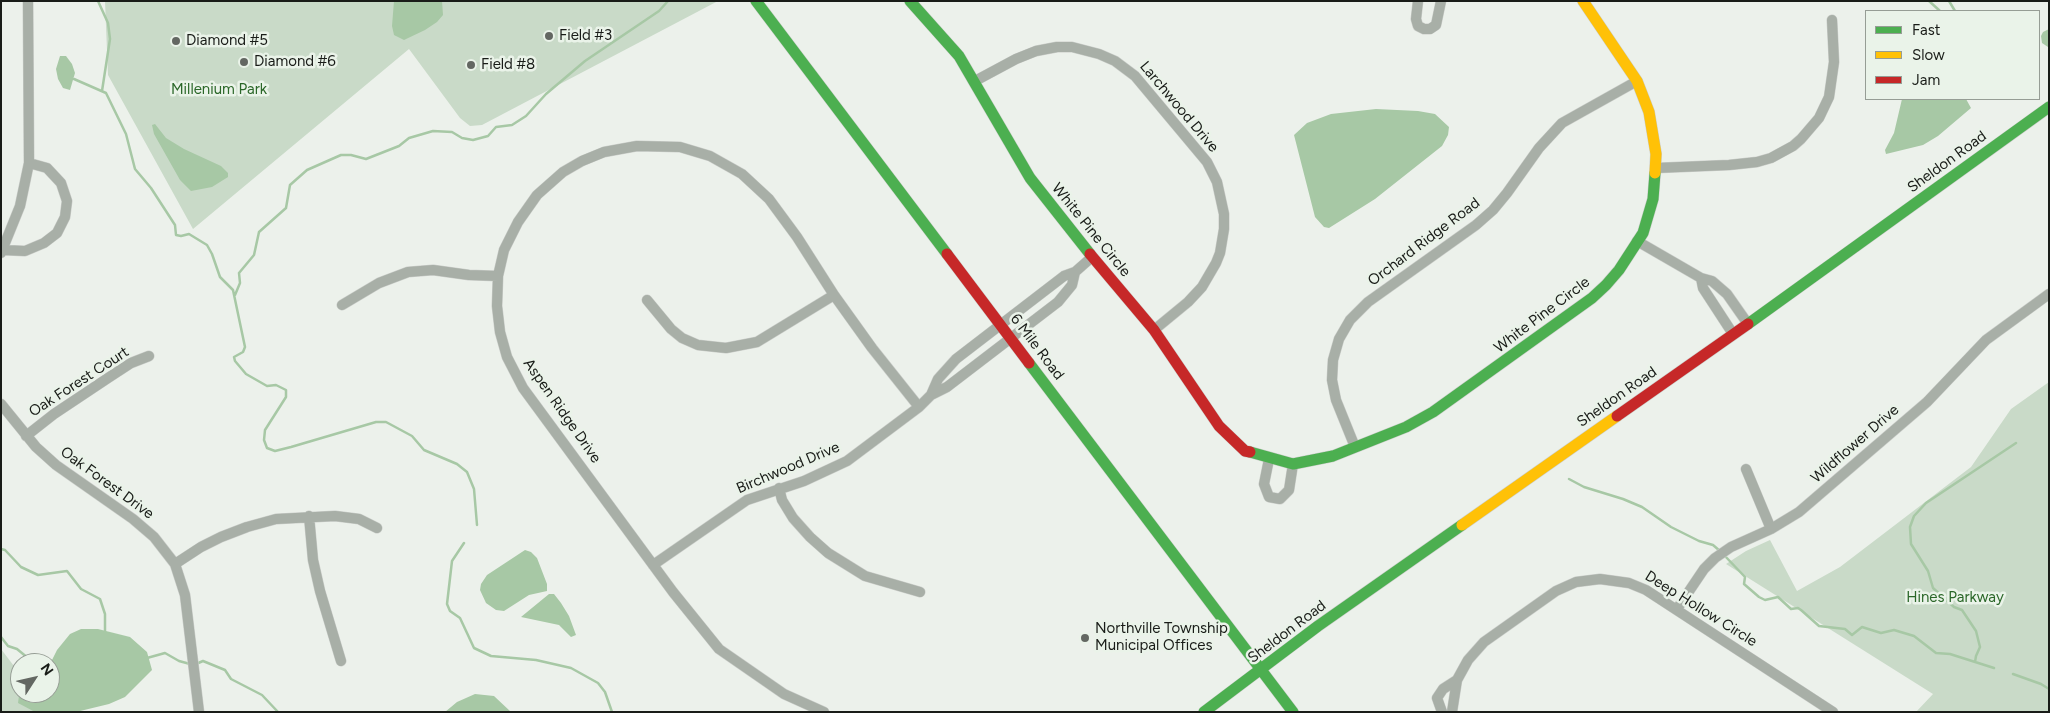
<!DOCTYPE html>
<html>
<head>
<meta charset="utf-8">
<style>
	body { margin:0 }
	#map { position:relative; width:2050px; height:713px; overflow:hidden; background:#ecf1eb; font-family:Figtree,sans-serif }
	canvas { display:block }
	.frame { position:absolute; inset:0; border:2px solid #191c18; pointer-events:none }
	.legend { position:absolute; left:1865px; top:10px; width:175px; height:90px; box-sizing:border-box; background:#eaf3e9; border:1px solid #969d95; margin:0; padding:6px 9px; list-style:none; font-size:15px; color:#191c18 }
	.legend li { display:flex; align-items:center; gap:10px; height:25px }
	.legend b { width:25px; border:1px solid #969d95 }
	.north { position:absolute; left:10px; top:653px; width:50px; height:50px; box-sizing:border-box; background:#eaf3e9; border:1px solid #969d95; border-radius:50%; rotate:55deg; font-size:14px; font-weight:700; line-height:20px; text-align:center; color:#191c18 }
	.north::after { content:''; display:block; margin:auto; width:18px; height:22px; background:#636762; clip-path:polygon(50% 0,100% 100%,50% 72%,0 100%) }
</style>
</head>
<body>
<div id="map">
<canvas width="2050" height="713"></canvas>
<div class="frame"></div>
<ul class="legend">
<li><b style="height:6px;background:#4caf50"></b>Fast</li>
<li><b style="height:6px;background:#ffc107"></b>Slow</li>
<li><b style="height:6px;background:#c62828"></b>Jam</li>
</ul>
<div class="north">N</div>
</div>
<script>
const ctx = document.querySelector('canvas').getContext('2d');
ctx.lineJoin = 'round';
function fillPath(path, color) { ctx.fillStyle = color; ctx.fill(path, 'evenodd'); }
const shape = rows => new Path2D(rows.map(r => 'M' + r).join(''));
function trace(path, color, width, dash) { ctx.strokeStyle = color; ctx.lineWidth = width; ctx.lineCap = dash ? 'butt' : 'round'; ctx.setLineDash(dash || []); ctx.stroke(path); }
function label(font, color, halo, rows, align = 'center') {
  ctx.font = font + ' Figtree,sans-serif'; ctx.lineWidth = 5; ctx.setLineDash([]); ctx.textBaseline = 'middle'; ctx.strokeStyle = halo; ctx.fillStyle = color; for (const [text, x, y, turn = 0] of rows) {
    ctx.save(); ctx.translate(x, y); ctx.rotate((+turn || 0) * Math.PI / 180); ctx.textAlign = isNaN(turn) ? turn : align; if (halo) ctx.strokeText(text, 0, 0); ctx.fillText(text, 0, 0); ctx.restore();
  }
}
const green = shape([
	[105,1,718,1,482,125,470,126,460,118,409,49,193,229,108,75],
	[2049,382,2049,712,1916,712,1933,694,1726,564,1746,551,1770,540,1797,591,1840,567,1971,467,2011,409],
	[1,649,20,674,20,693,47,712,1,712]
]);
const water = shape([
	[394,1,442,1,443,15,437,22,425,30,404,40,394,35,392,26],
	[2049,29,2049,47,2048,47,2042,43,2041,36,2043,32],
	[60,56,66,56,72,64,75,73,70,90,63,88,58,79,56,69],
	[1902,99,1966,99,1971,108,1938,136,1923,145,1886,154,1885,150,1894,133],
	[1376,109,1418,111,1435,114,1449,127,1448,135,1442,146,1375,199,1329,228,1324,227,1315,217,1294,135,1307,123,1331,114],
	[155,124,166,138,184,149,221,166,228,173,228,177,212,187,191,191,180,180,154,134,152,125],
	[525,550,531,552,537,558,547,584,547,591,529,595,504,611,496,610,486,603,480,590,481,584,487,575],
	[549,594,554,594,561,603,569,616,576,635,571,637,559,625,521,617],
	[81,629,98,629,130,637,147,652,152,670,125,697,109,704,76,712,35,712,18,703,20,688,20,693,50,693,50,664,57,650,70,634],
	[475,694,494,696,511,712,445,712,457,702]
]);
const stream = shape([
	[98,1,108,23,110,39,102,91],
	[1929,1,1940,11],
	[1949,1,1955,11],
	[74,79,106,93,126,134,135,169,151,188,175,225,176,235,181,236,189,234,207,245,212,254,220,277,233,290,245,347,243,352,234,357,235,361,246,374,267,386,276,385,286,390,286,397,265,430,264,440,267,448,275,451,291,447,376,422,386,422,412,436,424,450,457,464,467,472,474,489,477,525],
	[235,295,240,283,239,273,254,255,259,232,286,208,290,185,307,170,341,155,351,155,366,159,399,146,409,138,433,131,452,132,462,138,473,140,488,136,496,127,512,125,526,116,546,94,585,61,659,11,668,1],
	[1569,479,1584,487,1623,499,1642,507,1671,527,1699,541,1713,545,1720,551],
	[464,543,452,561,447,604,450,611,460,618,474,648,491,656,536,660,571,668,598,683,605,692,612,712],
	[1,549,5,550,21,567,38,575,67,571,81,589,100,599,105,614,105,633],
	[1724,555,1745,577,1744,584,1759,597,1765,600,1778,597,1791,609,1798,608,1801,610,1819,626,1845,629,1852,635,1862,627,1881,633,1894,630,1914,636,1936,653,1950,654,1994,668],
	[1,637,8,646,17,649,34,663],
	[147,658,165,653,179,661,190,664],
	[1975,662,1976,656,1980,647,1976,631,1962,610,1954,607,1933,588,1928,571,1911,544,1910,527,1914,516,1926,503,2016,443],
	[196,664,203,661,225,670,231,679,262,695,278,712],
	[2013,674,2041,684,2049,689]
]);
const street = shape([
	[1418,1,1416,19,1418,26,1424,29,1430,29,1436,25,1441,1],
	[975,81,1016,59,1036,51,1057,47,1072,47,1099,54,1115,61,1135,76,1207,162,1217,182,1224,214,1224,229,1220,253,1216,263,1202,287,1188,302,1154,330],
	[1656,168,1729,165,1757,162,1771,158,1793,146,1801,139,1819,118,1829,97,1834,62,1832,20],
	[1637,241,1701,278,1712,281,1727,294,1748,324],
	[3,250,25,251,44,243,57,233,65,217,67,201,61,183,47,168,29,163],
	[1,253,20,206,29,163,28,1],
	[1701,278,1703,288,1733,334],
	[647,300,671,329,682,338,698,345,726,348,757,342,834,295],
	[342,305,379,283,408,272,433,270,469,275,498,276],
	[931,395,938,379,956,359,1064,276,1075,272,1092,257],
	[1,404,36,447,56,465,133,519,154,537,175,564,185,595,199,712],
	[26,436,54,414,108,378,131,363,149,356],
	[1355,447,1336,400,1332,380,1333,360,1339,339,1350,320,1368,302,1476,225,1493,210,1507,193,1539,148,1562,123,1637,81],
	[1269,459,1264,484,1269,497,1280,499,1289,490,1293,464],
	[1746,469,1771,529],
	[779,488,782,500,793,518,810,537,828,553,865,576,920,592],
	[309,516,313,560,320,591,341,661],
	[175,564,201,547,221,537,247,527,276,519,335,516,359,519,377,528],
	[653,565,747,500,804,481,847,461,919,407,931,395,947,387,1058,302,1072,285,1075,272],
	[1677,609,1704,569,1715,558,1731,547,1771,529,1799,512,1927,402,1986,340,2049,294],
	[824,712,784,694,719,649,673,592,523,388,507,357,500,332,497,306,498,276,504,250,518,222,537,195,563,172,582,161,604,152,637,146,680,147,710,156,742,174,769,199,797,237,834,295,872,348,919,407],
	[1442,712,1437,698,1443,689,1457,680],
	[1452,712,1457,680,1468,660,1484,642,1556,591,1576,582,1600,579,1629,583,1646,590,1833,712]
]);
const fast = shape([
	[756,1,947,254],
	[910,1,959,56,1030,178,1090,254],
	[1748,324,2049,107],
	[1029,363,1293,712],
	[1250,452,1293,464,1333,456,1406,427,1433,412,1592,298,1606,285,1619,270,1643,233,1653,199,1655,173],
	[1204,712,1318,626,1462,525]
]);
const slow = shape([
	[1583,1,1637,81,1649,112,1656,154,1655,173],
	[1462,525,1617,416]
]);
const jam = shape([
	[947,254,1029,363],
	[1090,254,1154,330,1219,426,1245,451,1250,452],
	[1617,416,1748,324]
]);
const markers = [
	[549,36,5,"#636762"],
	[176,41,5,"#636762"],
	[244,62,5,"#636762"],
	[471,65,5,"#636762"],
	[1085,638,5,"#636762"]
];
const poiNames = [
	["Field #3",559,36],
	["Diamond #5",186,41],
	["Diamond #6",254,62],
	["Field #8",481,65],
	["Northville Township",1095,629],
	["Municipal Offices",1095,646]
];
const parkNames = [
	["Millenium Park",219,90],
	["Hines Parkway",1955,598]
];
const streetNames = [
	["Larchwood Drive",1179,107,50],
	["Sheldon Road",1947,162,-36],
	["White Pine Circle",1091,230,51],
	["Orchard Ridge Road",1424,242,-37],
	["White Pine Circle",1542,315,-37],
	["6 Mile Road",1037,347,53],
	["Oak Forest Court",79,382,-33],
	["Sheldon Road",1617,397,-35],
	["Aspen Ridge Drive",562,411,55],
	["Wildflower Drive",1855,444,-41],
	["Birchwood Drive",788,468,-23],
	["Oak Forest Drive",107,483,36],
	["Deep Hollow Circle",1701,609,32],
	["Sheldon Road",1287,632,-37]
];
fillPath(green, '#c9dac8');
fillPath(water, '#a7c8a5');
trace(stream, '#a7c8a5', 2.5);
trace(street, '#cbceca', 11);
trace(fast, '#cbceca', 12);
trace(slow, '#cbceca', 12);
trace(jam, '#cbceca', 12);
trace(street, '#a8afa7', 10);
trace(fast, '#4caf50', 11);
trace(slow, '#ffc107', 11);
trace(jam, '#c62828', 11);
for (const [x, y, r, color] of markers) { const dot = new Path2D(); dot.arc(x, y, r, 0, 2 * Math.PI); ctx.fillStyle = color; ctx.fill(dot); trace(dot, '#eaf3e9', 2); }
label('15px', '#191c18', '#eaf3e9', poiNames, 'left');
label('15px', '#2b6729', '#eaf3e9', parkNames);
label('15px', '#191c18', '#eaf3e9', streetNames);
</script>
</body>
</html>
